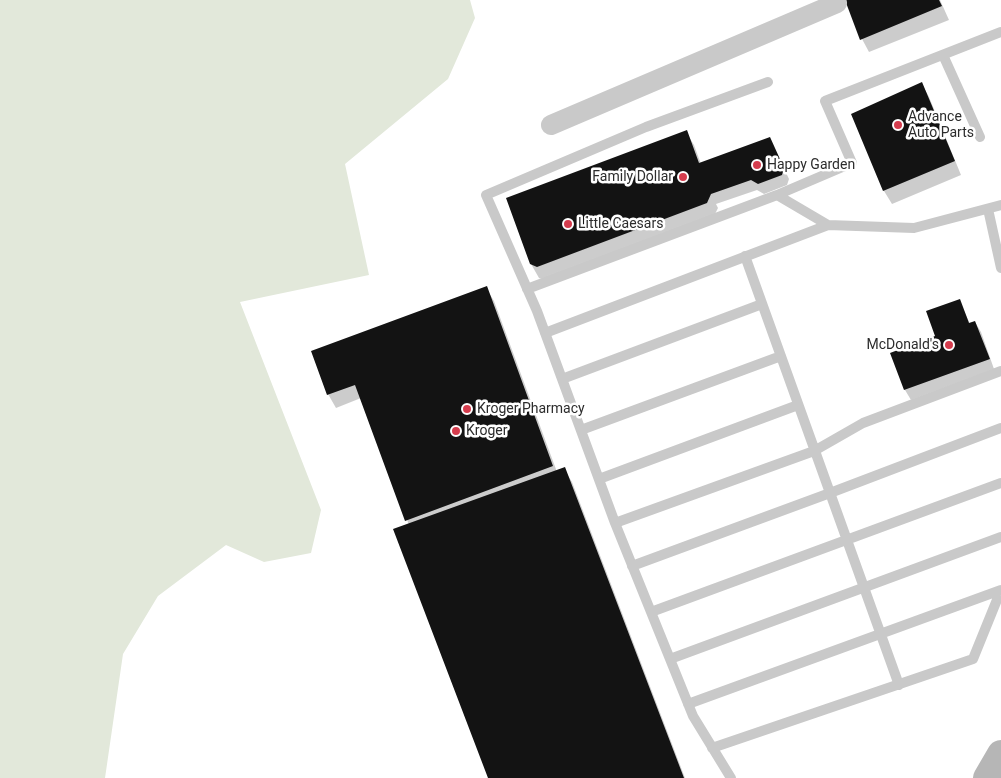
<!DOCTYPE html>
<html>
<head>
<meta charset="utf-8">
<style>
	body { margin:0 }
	canvas { display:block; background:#fff }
</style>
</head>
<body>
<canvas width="1001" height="778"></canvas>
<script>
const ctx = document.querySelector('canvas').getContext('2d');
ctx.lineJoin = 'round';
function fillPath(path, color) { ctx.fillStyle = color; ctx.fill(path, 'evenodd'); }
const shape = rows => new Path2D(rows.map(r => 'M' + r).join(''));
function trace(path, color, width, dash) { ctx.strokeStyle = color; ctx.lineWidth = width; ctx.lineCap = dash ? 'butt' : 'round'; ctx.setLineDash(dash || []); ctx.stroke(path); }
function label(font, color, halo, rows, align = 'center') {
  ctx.font = font + ' Roboto,sans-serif'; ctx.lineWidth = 5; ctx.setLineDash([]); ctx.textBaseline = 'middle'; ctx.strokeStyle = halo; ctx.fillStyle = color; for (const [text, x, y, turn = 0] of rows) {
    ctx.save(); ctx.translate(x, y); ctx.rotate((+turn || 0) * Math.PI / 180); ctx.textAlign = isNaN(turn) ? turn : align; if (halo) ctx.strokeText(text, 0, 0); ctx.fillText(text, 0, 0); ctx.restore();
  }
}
const green = shape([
	[0,0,470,0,475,18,448,79,345,164,369,275,240,302,321,510,311,553,264,562,226,545,158,596,123,654,105,778,0,778]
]);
const shadow = shape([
	[846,0,940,0,949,20,869,52,862,39],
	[922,84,929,97,961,175,892,204,884,191,852,114],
	[686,132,694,145,701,164,770,139,789,179,787,185,764,194,757,190,716,204,718,208,714,216,545,280,539,278,531,264],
	[486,288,494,301,557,472,564,469,572,482,685,778,490,778,409,525,361,398,336,408,328,394],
	[959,300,970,324,975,322,981,332,994,369,911,400,905,390,892,354,937,337]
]);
const building = shape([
	[845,0,939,0,942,6,860,40],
	[922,82,955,161,883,191,851,114],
	[687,130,699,163,770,137,784,168,782,175,758,184,751,180,711,194,707,203,537,267,530,264,506,198],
	[487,286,553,466,405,521,355,385,327,395,311,351],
	[960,299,969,323,975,321,990,359,904,390,890,353,935,336,926,311],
	[565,467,684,778,488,778,393,529]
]);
const lane = shape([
	[943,55,980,137],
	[777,195,852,163,825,101,1001,32],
	[988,209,1001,268],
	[745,256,899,685],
	[527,289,777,195,828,225,914,228,1001,205],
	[545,333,828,225],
	[562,379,762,304],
	[581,430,781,356],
	[599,479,798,405],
	[615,523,814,451,863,423,1001,371],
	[632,566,830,493,1001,428],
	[651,612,1001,483],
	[670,659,1001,537],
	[688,704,1001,590],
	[712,748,973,659,1001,590],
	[731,778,693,716,615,523,537,311,486,195,646,127,768,82]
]);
const street = shape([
	[551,125,837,3,835,0]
]);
const secondary = shape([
	[987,778,1001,754]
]);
const markers = [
	[898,125,5,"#d53c4d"],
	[757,165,5,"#d53c4d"],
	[683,177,5,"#d53c4d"],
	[568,224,5,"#d53c4d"],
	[949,345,5,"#d53c4d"],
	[467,409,5,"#d53c4d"],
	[456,431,5,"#d53c4d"]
];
const poiNames = [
	["Advance",908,117],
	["Auto Parts",908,133],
	["Happy Garden",767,165],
	["Family Dollar",673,177,"right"],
	["Little Caesars",578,224],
	["McDonald's",939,345,"right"],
	["Kroger Pharmacy",477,409],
	["Kroger",466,431]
];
fillPath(green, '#e2e8da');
fillPath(shadow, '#0003');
fillPath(building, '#131313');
trace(lane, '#c9c9c9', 10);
trace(street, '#c9c9c9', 20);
trace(secondary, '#b6b6b6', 28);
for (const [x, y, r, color] of markers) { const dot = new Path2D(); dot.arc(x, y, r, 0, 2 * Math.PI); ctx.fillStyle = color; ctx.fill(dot); trace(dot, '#fff', 2); }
label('14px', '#2c2c2c', '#fff', poiNames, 'left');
</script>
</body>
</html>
